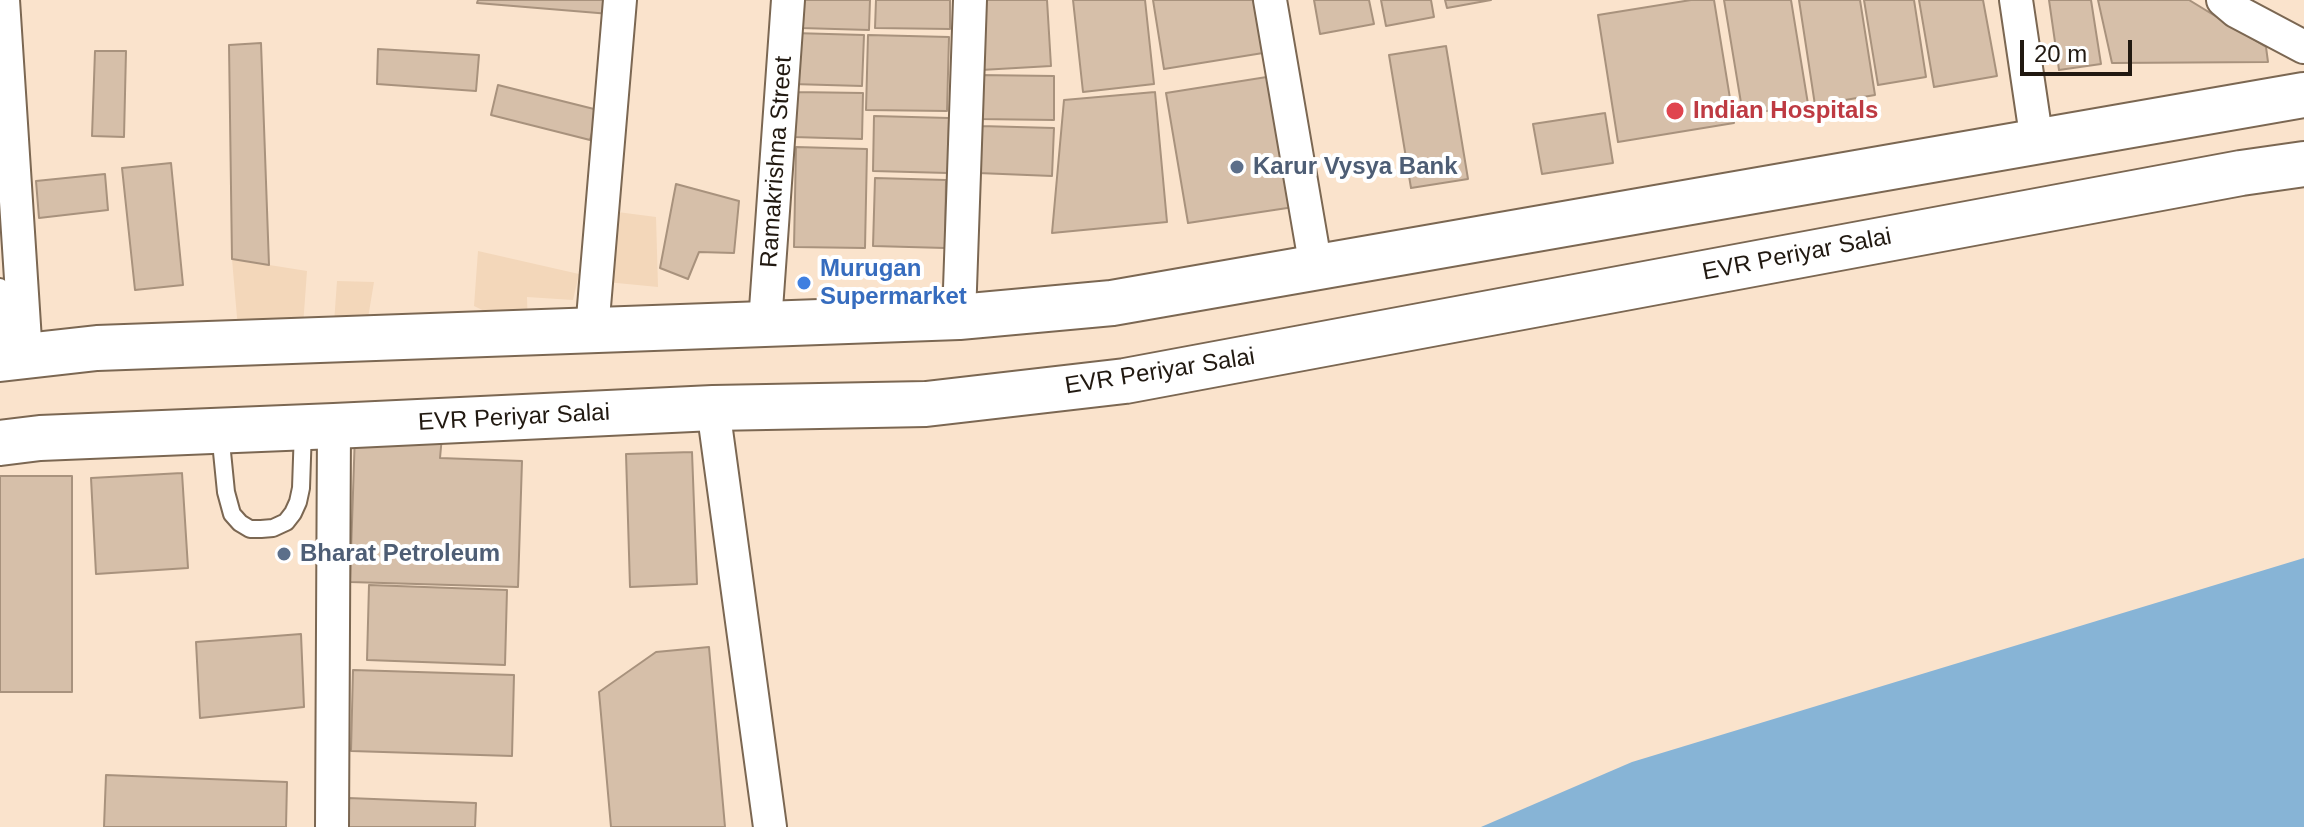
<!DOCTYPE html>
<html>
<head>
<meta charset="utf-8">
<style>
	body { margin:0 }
	#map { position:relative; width:2304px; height:827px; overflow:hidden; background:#fae3cc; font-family:Arial,sans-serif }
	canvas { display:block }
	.scale { position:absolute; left:2020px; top:40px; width:112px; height:36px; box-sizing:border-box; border:4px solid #211911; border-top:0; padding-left:10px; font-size:24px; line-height:28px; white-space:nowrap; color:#211911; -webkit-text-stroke:6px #fff; paint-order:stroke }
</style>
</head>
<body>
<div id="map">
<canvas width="2304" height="827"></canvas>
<div class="scale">20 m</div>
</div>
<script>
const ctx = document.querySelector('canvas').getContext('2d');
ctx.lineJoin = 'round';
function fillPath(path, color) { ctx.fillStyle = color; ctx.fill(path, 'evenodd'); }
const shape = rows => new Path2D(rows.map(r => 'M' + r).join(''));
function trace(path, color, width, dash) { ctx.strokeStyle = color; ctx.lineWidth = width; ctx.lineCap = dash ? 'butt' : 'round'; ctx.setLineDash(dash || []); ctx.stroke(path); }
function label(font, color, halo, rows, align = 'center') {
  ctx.font = font + ' Arial,sans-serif'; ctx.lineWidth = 8; ctx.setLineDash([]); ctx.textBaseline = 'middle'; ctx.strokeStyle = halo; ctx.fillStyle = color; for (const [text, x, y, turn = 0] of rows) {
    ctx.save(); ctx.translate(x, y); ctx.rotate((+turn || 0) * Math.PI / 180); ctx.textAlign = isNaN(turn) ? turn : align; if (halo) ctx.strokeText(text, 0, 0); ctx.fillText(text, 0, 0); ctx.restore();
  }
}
const built = shape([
	[602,210,656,217,658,287,596,281],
	[478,251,579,274,573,300,527,297,528,332,474,306],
	[232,259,307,271,302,340,238,329],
	[337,281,374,282,367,324,334,323]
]);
const water = shape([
	[2304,558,2304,827,1481,827,1632,762]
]);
const building = shape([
	[478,0,611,0,610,14,477,3,478,0],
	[802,0,870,0,869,30,801,28,802,0],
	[876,0,950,0,950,29,875,28,876,0],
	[977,0,1047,0,1051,66,981,70,977,0],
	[1073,0,1145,0,1154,84,1083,92,1073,0],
	[1153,0,1255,0,1263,53,1164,69,1153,0],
	[1314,0,1369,0,1374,24,1320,34,1314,0],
	[1381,0,1431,0,1434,17,1386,26,1381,0],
	[1445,0,1491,0,1447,8,1445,0],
	[1691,0,1714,0,1734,123,1618,142,1598,15,1691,0],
	[1724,0,1791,0,1808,104,1743,115,1724,0],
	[1799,0,1860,0,1875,95,1815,105,1799,0],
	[1864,0,1914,0,1926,77,1878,85,1864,0],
	[1919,0,1983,0,1997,76,1934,87,1919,0],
	[2049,0,2091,0,2101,64,2059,70,2049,0],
	[2098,0,2189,0,2266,47,2268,62,2112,63,2098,0],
	[793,33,864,35,862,86,792,84,793,33],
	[868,35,949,37,947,111,866,110,868,35],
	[261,43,269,265,232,259,229,45,261,43],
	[1446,46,1468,179,1411,188,1389,55,1446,46],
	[378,49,479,55,476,91,377,84,378,49],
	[95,51,126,51,124,137,92,136,95,51],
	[978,75,1054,76,1054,120,978,119,978,75],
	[1273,76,1294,207,1188,223,1166,93,1273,76],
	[498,85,598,110,590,140,491,115,498,85],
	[795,92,863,93,862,139,793,137,795,92],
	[1155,92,1167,222,1052,233,1064,100,1155,92],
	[1605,113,1613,163,1542,174,1533,124,1605,113],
	[874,116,949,118,948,173,873,171,874,116],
	[980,126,1054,128,1052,176,978,173,980,126],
	[796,147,867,149,865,248,794,247,796,147],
	[171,163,183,285,135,290,122,168,171,163],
	[105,174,108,210,39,218,36,181,105,174],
	[875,178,946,180,945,248,873,246,875,178],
	[676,184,739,201,734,253,699,252,688,279,660,268,676,184],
	[355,433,442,436,440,458,522,461,518,587,350,582,355,433],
	[692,452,697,584,630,587,626,454,692,452],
	[182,473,188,568,96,574,91,478,182,473],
	[0,476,72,476,72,692,0,692,0,476],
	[369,585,507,590,505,665,367,660,369,585],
	[301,634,304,707,200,718,196,642,301,634],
	[709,647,725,827,611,827,599,692,656,652,709,647],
	[353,670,514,675,512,756,351,751,353,670],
	[106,775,287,782,286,827,104,827,106,775],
	[348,798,476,803,475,827,347,827,348,798]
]);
const lane = shape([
	[0,287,3,357],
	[220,432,226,492,232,514,240,523,250,529,261,529,273,528,286,522,293,513,298,502,301,488,303,429]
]);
const street = shape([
	[3,0,26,356],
	[1270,0,1316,268],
	[2016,0,2037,142],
	[2223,0,2236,11,2304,47],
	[959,317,970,0],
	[765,323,788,0],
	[592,330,620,0],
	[713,408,770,827],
	[332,827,334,426]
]);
const primary = shape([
	[0,359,97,348,959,317,1112,303,2304,95],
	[0,443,40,438,334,426,713,408,926,404,1125,381,2241,173,2304,164]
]);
const markers = [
	[1675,111,10,"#e0444e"],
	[1237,167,8,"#5c6f8a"],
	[804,283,8,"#3f7fe0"],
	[284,554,8,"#5c6f8a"]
];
const healthNames = [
	["Indian Hospitals",1693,111]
];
const streetNames = [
	["Ramakrishna Street",777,162,-86],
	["EVR Periyar Salai",1797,255,-11],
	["EVR Periyar Salai",1160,372,-9],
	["EVR Periyar Salai",514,418,-3]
];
const serviceNames = [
	["Karur Vysya Bank",1253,167],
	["Bharat Petroleum",300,554]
];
const shopNames = [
	["Murugan",820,269],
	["Supermarket",820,297]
];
fillPath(built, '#f3d7ba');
fillPath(water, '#87b4d6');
fillPath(building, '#d6bfa9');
trace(building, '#a8927d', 2);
trace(lane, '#7b6752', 20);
trace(street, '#7b6752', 36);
trace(primary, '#7b6752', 48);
trace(lane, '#fff', 16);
trace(street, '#fff', 32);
trace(primary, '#fff', 44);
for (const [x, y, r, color] of markers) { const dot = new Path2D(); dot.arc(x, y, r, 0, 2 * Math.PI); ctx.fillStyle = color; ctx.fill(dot); trace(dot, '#fff', 3); }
label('bold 24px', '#be3a42', '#fff', healthNames, 'left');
label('24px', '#211911', '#fff', streetNames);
label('bold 24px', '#4e5e75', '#fff', serviceNames, 'left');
label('bold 24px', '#366cbe', '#fff', shopNames, 'left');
</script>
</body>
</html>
